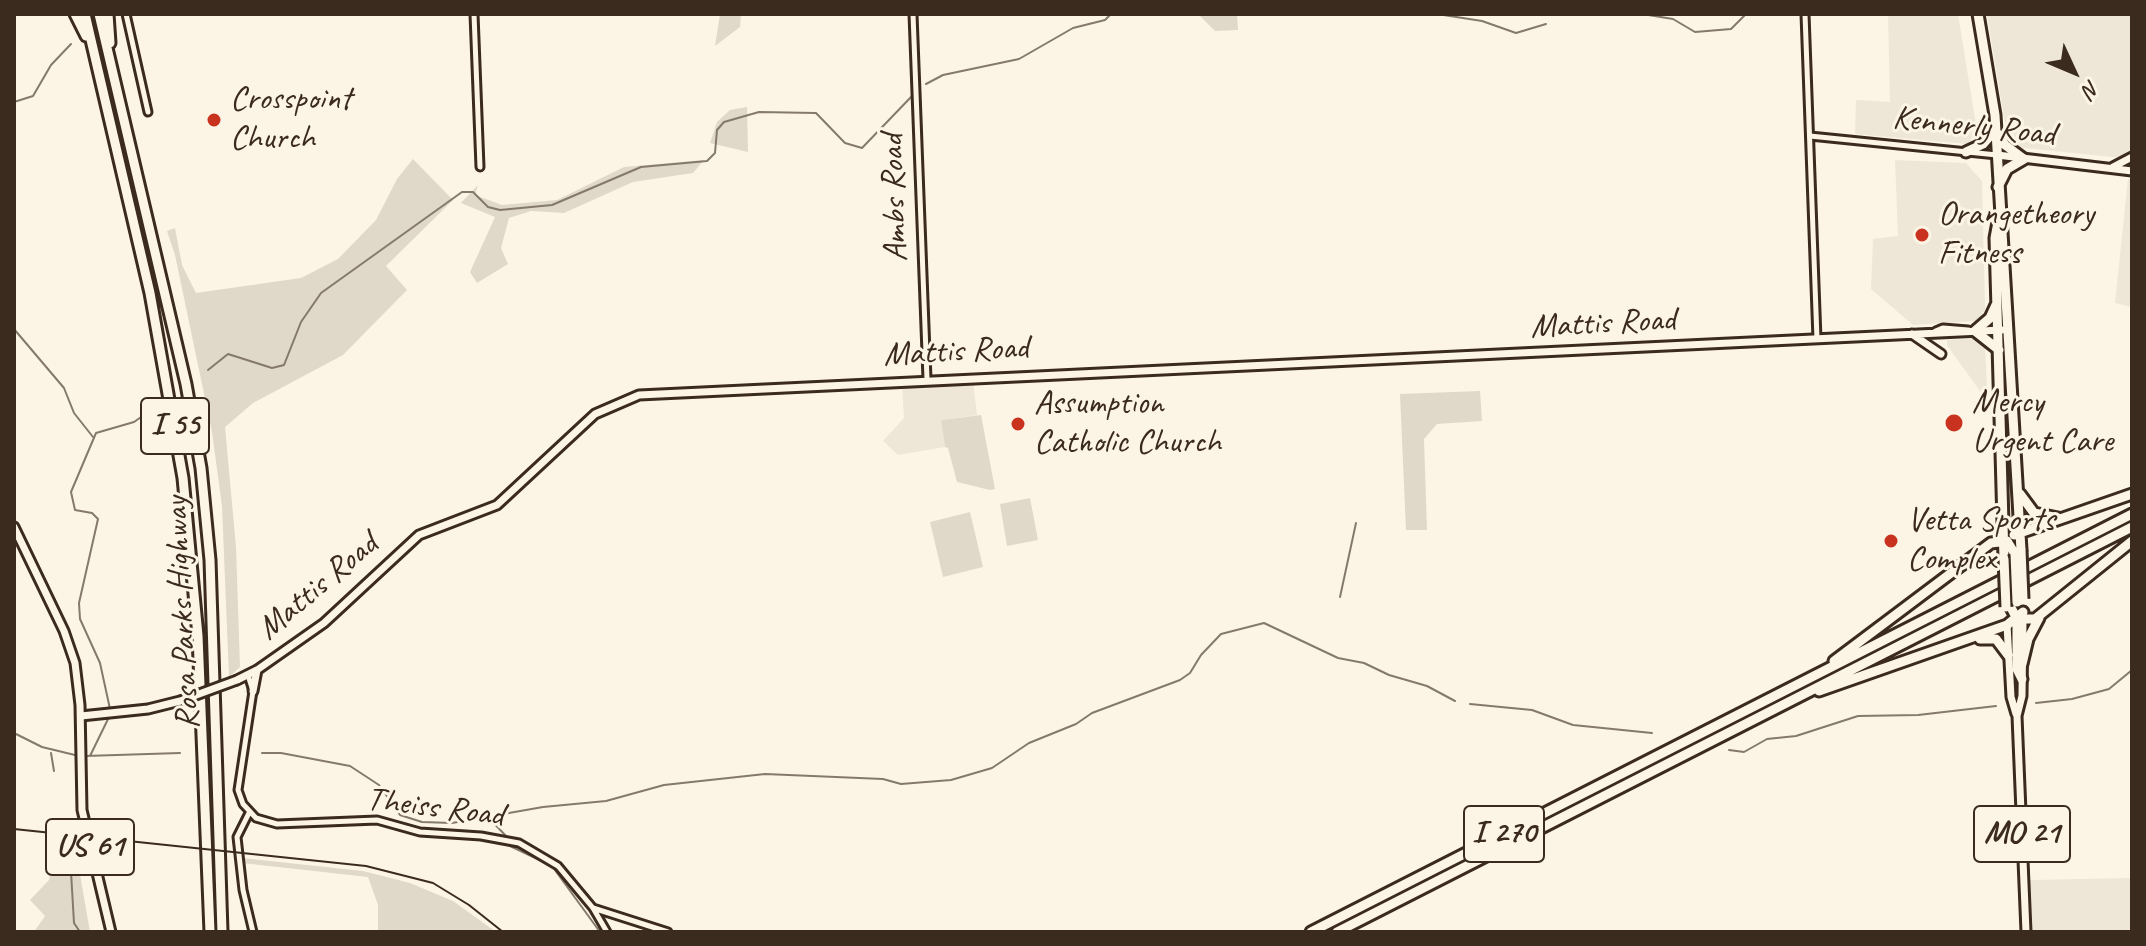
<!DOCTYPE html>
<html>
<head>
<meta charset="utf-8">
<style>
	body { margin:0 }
	#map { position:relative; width:2146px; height:946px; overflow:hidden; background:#fcf5e5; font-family:Caveat,sans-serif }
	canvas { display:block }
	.frame { position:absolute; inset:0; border:16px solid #3b2a1e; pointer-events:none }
	.north { position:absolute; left:2034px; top:32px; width:80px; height:80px; -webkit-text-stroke:6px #fcf5e5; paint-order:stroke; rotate:134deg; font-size:22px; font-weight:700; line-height:32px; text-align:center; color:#3b2a1e }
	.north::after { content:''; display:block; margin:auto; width:28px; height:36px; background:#3b2a1e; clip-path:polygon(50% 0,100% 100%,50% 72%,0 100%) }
</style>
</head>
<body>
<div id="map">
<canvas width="2146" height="946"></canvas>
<div class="frame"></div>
<div class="north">N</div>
</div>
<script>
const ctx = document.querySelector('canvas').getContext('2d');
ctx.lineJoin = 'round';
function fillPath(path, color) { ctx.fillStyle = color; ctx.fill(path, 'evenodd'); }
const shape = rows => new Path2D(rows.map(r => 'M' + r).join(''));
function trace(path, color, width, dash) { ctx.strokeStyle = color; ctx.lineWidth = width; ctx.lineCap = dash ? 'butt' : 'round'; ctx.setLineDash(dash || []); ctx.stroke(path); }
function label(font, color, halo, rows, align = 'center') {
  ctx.font = font + ' Caveat,sans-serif'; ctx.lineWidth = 6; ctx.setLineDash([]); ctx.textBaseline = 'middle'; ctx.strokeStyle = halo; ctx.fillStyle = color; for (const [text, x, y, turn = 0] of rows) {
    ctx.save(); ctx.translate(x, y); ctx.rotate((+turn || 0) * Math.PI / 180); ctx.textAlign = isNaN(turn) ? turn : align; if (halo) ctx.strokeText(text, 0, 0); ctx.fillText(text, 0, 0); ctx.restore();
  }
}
const built = shape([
	[1888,14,1958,14,1977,131,1968,144,1855,134,1856,100,1890,102],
	[1987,14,2132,14,2132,159,2015,147,2008,142],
	[1895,160,1966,163,1982,181,1985,309,1977,321,1913,325,1871,289,1873,239,1898,236],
	[2128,179,2132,180,2132,307,2115,303],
	[1979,338,1985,347,1987,388,1982,394,1947,345,1947,340],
	[973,381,977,415,941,420,945,447,898,455,883,441,904,418,902,384],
	[2132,878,2132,932,2031,932,2030,880]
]);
const green = shape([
	[720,14,741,14,740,27,715,46],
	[1198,14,1237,14,1238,30,1215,31],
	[747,107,748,152,710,143,717,122,730,110],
	[413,159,453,200,386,266,407,290,343,355,253,403,225,427,236,547,240,667,229,677,222,506,212,432,175,255,167,231,175,228,182,265,196,293,301,278,338,259,376,220,397,179],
	[704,160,693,173,633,182,564,213,531,211,509,218,501,248,508,264,477,283,470,272,495,217,461,203,478,185,475,195,502,205,557,200,624,167],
	[1480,391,1482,421,1437,424,1424,439,1427,530,1406,530,1400,394],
	[981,415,995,489,990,490,957,482,948,448,945,447,941,420],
	[1030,498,1038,540,1007,546,1000,504],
	[970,512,983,567,943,577,930,522],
	[64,854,77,857,90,932,34,932,45,916,30,900,49,880,53,861,61,863],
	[242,858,363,871,410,883,453,901,496,932,378,932,378,905,368,877,242,863]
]);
const stream = shape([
	[1437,14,1482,21,1516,33,1546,24],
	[1642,14,1673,19,1695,32,1731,29,1746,14],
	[1557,15,1561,14],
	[926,84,943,75,1019,59,1073,28,1105,20,1111,14],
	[14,102,33,96,51,65,71,44],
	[14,329,64,388,74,413,93,437],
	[208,370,228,354,272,368,284,365,301,322,321,293,462,192,473,192,488,207,500,210,552,205,641,167,707,161,715,153,717,130,724,122,759,112,816,113,845,143,862,148,912,96],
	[1340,597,1356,523],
	[2036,703,2072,699,2109,689,2132,670],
	[1470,704,1532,710,1573,725,1652,733],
	[110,709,100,663,80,619,79,603,98,519,92,513,75,510,71,492,96,433,134,422,154,408],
	[14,733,42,747,79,756],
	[1729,750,1744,752,1767,739,1796,736,1858,716,1918,715,1996,706],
	[51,753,54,771],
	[262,753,281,753,350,766,379,785,400,815,422,822,452,823,543,807,606,801,664,785,765,774,883,779,901,784,951,780,992,768,1029,743,1076,724,1092,713,1180,680,1190,673,1201,655,1221,634,1264,623,1338,658,1364,663,1389,675,1427,686,1455,701],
	[85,756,180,753],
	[90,756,110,715],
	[488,817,506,836,508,845,552,866,600,932],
	[70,855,74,923,80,932]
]);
const minor = shape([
	[126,14,148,112],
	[474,14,480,167],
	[913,14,927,379],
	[1805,14,1817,339],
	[1810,136,1997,155],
	[248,675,253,691,238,790,243,804,256,818,277,824,377,820,420,832,481,836,519,843,558,866,593,908,607,932],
	[249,813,237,837,243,890,253,932],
	[593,908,668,932]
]);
const major = shape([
	[1997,155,2132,171],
	[2113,167,2132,157],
	[1936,332,1943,329,1968,331],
	[1912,334,1941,354],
	[14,527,64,631,75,663,80,705,82,810,111,932],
	[2023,621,2022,696,2017,716,2026,932],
	[2007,625,2011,697,2016,714],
	[237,680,257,670,324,623,419,535,497,505,595,414,639,395,2002,330],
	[253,691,257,670],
	[81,716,148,709,180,701]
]);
const highway = shape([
	[75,14,86,36],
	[85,14,150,293,183,478,198,636,210,932],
	[99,14,186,384,201,468,210,560,222,932],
	[108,14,110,43],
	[1978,14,1995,115,2021,550],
	[1997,133,2005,145,2024,159,2007,169,1998,187],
	[1966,152,1983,144,1995,130],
	[1998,222,1995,238,2004,559],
	[1996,305,1990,318,1975,331,1999,350],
	[2020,494,2034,513,2058,518],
	[2014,535,2132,494],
	[2006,598,2017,619,2035,619,2132,541],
	[2017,617,2017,669,2022,679],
	[1980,639,1996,639,2008,655],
	[1834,661,1991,543,2007,541,2015,554],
	[2022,664,2028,639,2039,618],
	[1819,691,2007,625,2023,612],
	[1311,932,2132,514],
	[1337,932,2132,527]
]);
const rail = shape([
	[14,829,366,866,433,883,469,905,503,932]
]);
const majorBridge = shape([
	[180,701,237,680]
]);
const highwayBridge = shape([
	[2021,550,2023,599],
	[2015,554,2017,602],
	[2004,559,2006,607]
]);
const markers = [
	[214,120,8,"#c8321e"],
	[1922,235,8,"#c8321e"],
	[1954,423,10,"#c8321e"],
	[1018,424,8,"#c8321e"],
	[1891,541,8,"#c8321e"]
];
const shields = [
	[175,426,68],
	[1504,834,80],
	[2022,834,96],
	[90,847,88]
];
const shieldNames = [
	["I 55",175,426],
	["I 270",1504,834],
	["MO 21",2022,834],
	["US 61",90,847]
];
const poiNames = [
	["Crosspoint",230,100],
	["Church",230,139],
	["Orangetheory",1938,215],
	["Fitness",1938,254],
	["Mercy",1972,403],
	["Urgent Care",1972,442],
	["Assumption",1034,404],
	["Catholic Church",1034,443],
	["Vetta Sports",1907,521],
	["Complex",1907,560]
];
const streetNames = [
	["Kennerly Road",1974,127,6],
	["Ambs Road",895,198,-92],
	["Mattis Road",1603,324,-3],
	["Mattis Road",956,352,-3],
	["Mattis Road",318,587,-40],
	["Rosa Parks Highway",183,613,-93],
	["Theiss Road",435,808,7]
];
fillPath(built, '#eee6d6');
fillPath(green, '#e0d8c8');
trace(stream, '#85796b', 2);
trace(minor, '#3b2a1e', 11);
trace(major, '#3b2a1e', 13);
trace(highway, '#3b2a1e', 15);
trace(minor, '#fcf5e5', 5);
trace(major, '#fcf5e5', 7);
trace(highway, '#fcf5e5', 9);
trace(rail, '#3b2a1e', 2);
trace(majorBridge, '#3b2a1e', 13, []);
trace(highwayBridge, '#3b2a1e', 15, []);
trace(majorBridge, '#fcf5e5', 7);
trace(highwayBridge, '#fcf5e5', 9);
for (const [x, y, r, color] of markers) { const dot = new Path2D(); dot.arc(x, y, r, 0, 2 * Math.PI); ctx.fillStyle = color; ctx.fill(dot); trace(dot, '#fcf5e5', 3); }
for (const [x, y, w] of shields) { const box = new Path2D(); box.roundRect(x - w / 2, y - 28, w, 56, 6); ctx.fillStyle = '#fcf5e5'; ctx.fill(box); trace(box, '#3b2a1e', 2); }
label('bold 32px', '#3b2a1e', null, shieldNames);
label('34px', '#3b2a1e', '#fcf5e5', poiNames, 'left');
label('34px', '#3b2a1e', '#fcf5e5', streetNames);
</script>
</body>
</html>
